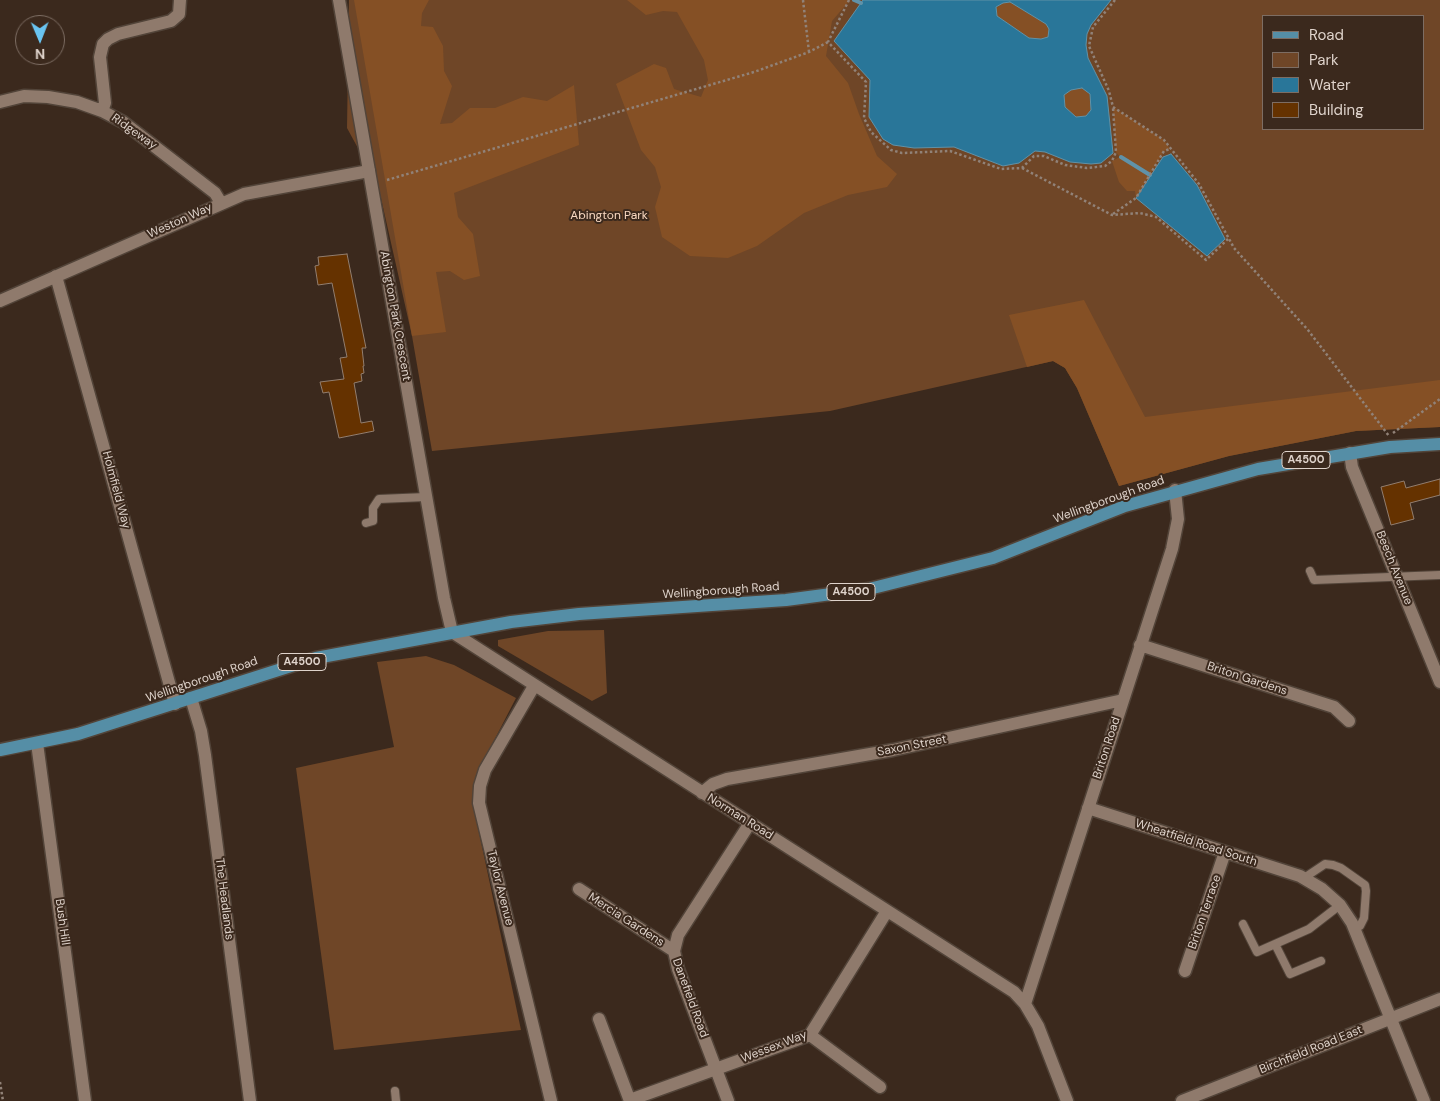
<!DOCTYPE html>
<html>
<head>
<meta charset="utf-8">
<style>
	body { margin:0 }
	#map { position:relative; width:1440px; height:1101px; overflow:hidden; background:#3b291d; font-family:"DM Sans",sans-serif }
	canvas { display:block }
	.legend { position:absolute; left:1262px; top:15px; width:162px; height:115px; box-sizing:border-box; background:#3b291d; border:1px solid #7d6d63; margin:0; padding:6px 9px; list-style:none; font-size:15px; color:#dfd3cb }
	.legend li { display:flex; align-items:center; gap:10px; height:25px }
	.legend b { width:25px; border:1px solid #7d6d63 }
	.north { position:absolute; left:15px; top:15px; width:50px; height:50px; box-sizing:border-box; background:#3b291d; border:1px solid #7d6d63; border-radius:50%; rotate:179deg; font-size:14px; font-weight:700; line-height:20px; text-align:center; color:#dfd3cb }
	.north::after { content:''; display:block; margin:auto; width:18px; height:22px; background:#69c4f1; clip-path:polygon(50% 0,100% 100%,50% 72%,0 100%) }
</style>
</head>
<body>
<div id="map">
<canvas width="1440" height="1101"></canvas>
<ul class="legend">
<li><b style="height:6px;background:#558ea6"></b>Road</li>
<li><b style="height:14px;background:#6f4627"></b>Park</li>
<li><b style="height:14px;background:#297699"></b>Water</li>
<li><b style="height:14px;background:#653200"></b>Building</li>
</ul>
<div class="north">N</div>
</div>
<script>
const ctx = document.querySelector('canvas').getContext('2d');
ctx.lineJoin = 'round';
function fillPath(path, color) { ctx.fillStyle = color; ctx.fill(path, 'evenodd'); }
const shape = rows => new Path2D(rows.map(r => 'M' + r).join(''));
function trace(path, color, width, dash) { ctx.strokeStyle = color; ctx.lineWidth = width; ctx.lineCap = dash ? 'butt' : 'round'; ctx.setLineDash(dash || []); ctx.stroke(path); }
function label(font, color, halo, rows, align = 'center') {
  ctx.font = font + ' "DM Sans",sans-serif'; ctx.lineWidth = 4; ctx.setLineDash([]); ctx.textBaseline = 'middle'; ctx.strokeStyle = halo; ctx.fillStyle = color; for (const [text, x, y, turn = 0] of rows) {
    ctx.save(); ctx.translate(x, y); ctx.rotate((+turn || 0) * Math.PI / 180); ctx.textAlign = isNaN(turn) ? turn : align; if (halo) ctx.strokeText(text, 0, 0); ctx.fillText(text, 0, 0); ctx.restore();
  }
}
const green = shape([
	[349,0,1440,0,1440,427,1356,431,1229,456,1119,486,1077,388,1065,368,1053,361,830,411,432,451,412,336,378,185,347,128],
	[1264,16,1424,16,1424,129,1264,129],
	[604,630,607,693,592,701,498,646,498,640,548,631],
	[426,656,454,665,516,698,483,762,474,792,477,823,521,1030,334,1050,296,768,394,747,377,662]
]);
const forest = shape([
	[354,0,429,0,422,13,421,26,433,27,443,46,444,71,452,86,440,124,452,123,470,108,495,108,523,97,547,101,574,85,579,145,454,193,458,217,473,234,480,276,464,280,450,271,436,272,446,332,412,336],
	[627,0,850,0,832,21,826,56,848,83,859,114,877,156,897,174,887,187,848,195,804,213,757,246,728,258,690,256,662,237,655,207,661,187,655,167,641,150,616,84,654,64,666,68,674,89,701,97,708,80,704,60,677,12,663,11,646,15],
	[1010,2,1046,24,1049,29,1048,37,1041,39,1029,38,997,16,996,8,1003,3],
	[1083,87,1089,94,1091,110,1086,116,1076,117,1065,107,1064,95,1071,90],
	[1113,107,1164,140,1170,149,1164,151,1136,198,1135,191,1127,191,1119,182,1112,161,1120,157,1116,152],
	[1084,300,1145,417,1440,380,1440,427,1356,431,1229,456,1119,486,1077,388,1065,368,1053,361,1027,367,1009,315]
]);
const water = shape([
	[863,0,1111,0,1091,25,1087,34,1086,45,1088,58,1107,96,1113,153,1101,163,1091,164,1070,162,1045,152,1035,151,1019,163,1003,166,954,147,914,148,893,145,883,139,869,117,870,80,834,41,863,0],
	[1010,2,1046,24,1049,29,1048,37,1041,39,1029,38,997,16,996,7,1003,3,1010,2],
	[1082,88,1090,94,1091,110,1086,116,1076,117,1065,107,1064,95,1071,90,1082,88],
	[1171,154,1197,185,1225,239,1207,256,1136,198,1163,157,1171,154]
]);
const stream = shape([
	[854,0,861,3],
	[1121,157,1150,175]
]);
const building = shape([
	[347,254,366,348,362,348,364,366,363,366,364,373,361,374,362,381,354,383,361,423,372,421,374,431,339,438,329,392,323,393,320,382,344,379,340,358,347,357,332,283,318,285,315,266,319,265,318,257,347,254],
	[1440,479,1440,495,1410,503,1414,519,1391,525,1381,487,1404,481,1406,488,1440,479]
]);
const path = shape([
	[803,0,809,52],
	[849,0,828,42,866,82,864,118,871,132,891,150,902,153,950,151,1001,169,1022,168,1034,156,1044,156,1065,165,1087,168,1105,166,1112,161,1116,152,1113,108],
	[1115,0,1093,27,1089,46,1109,91,1113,107,1164,140,1199,184,1234,248,1308,330,1389,436],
	[1022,168,1112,215,1140,213,1156,217,1206,260,1228,239],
	[387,180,754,72,809,52,828,42],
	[1113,214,1136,198,1164,151,1170,149],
	[1393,433,1440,399],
	[0,1082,3,1101]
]);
const lane = shape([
	[366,523,373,521,373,508,379,499,426,497],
	[1310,571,1314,580,1440,575],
	[1304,878,1325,864,1333,865,1341,868,1365,885,1366,891,1364,918,1360,926,1354,929],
	[1243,924,1257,952,1309,929,1340,905],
	[1275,944,1290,974,1321,961],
	[395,1091,396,1101]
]);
const street = shape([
	[0,102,24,96,48,97,77,102,102,111,123,122,215,193,221,203],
	[102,111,105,103,100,57,103,44,108,39,118,34,171,21,179,14,180,0],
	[56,276,175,704],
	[0,301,244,194,369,171],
	[1350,453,1352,467,1440,682],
	[452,632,1014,992,1025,1004,1038,1026,1067,1101],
	[1140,645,1334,707,1349,721],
	[534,686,485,770,480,786,479,803,551,1101],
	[191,698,201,731,205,755,250,1101],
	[37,743,85,1101],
	[702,793,713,784,727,779,893,750,1123,700],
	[1088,808,1300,876,1322,889,1340,905,1352,923,1424,1101],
	[579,889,674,951],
	[1185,971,1225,852],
	[1025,1004,1172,549,1178,519,1175,490],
	[599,1019,630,1101],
	[810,1035,880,1087],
	[630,1100,810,1035,887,911],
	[728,1101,678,969,674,951,678,935,750,823],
	[1182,1101,1440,999]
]);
const secondary = shape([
	[339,0,444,598,452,632]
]);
const primary = shape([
	[0,750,78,734,316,658,511,622,579,614,786,600,869,589,993,558,1125,506,1258,469,1390,447,1440,444]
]);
const shields = [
	[1306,460,48],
	[851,592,48],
	[302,662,48]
];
const shieldNames = [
	["A4500",1306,460],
	["A4500",851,592],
	["A4500",302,662]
];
const streetNames = [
	["Ridgeway",134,132,35],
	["Weston Way",180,221,-24],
	["Abington Park Crescent",395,316,80],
	["Holmfield Way",116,490,75],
	["Wellingborough Road",1109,500,-20],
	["Beech Avenue",1394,568,68],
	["Wellingborough Road",721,591,-4],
	["Briton Gardens",1247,679,18],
	["Wellingborough Road",202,680,-19],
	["Saxon Street",912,746,-11],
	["Briton Road",1107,748,-72],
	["Norman Road",740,817,32],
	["Wheatfield Road South",1196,843,18],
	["Taylor Avenue",500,888,76],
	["The Headlands",224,899,83],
	["Briton Terrace",1205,912,-71],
	["Mercia Gardens",626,920,33],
	["Bush Hill",62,922,82],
	["Danefield Road",690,998,70],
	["Wessex Way",774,1047,-21],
	["Birchfield Road East",1311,1050,-22]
];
const parkNames = [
	["Abington Park",609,216]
];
fillPath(green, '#6f4627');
fillPath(forest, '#855025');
fillPath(water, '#297699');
trace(water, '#6092a8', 1);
trace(stream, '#6092a8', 4);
fillPath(building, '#653200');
trace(building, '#927e6f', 1);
trace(lane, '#524439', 10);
trace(street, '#524439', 15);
trace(secondary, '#524439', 15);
trace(primary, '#524439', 15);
trace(path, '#918278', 2.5, [2.5, 2.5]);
trace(lane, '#8f7a6c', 8);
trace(street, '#8f7a6c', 12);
trace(secondary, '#8f7a6c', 12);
trace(primary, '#558ea6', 12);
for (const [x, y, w] of shields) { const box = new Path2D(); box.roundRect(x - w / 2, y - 8.5, w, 17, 4); ctx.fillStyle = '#3b291d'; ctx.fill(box); trace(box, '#dfd3cb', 1); }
label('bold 11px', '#dfd3cb', null, shieldNames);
label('12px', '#dfd3cb', '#3b291d', streetNames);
label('12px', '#f9d8c1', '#3b291d', parkNames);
</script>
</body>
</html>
